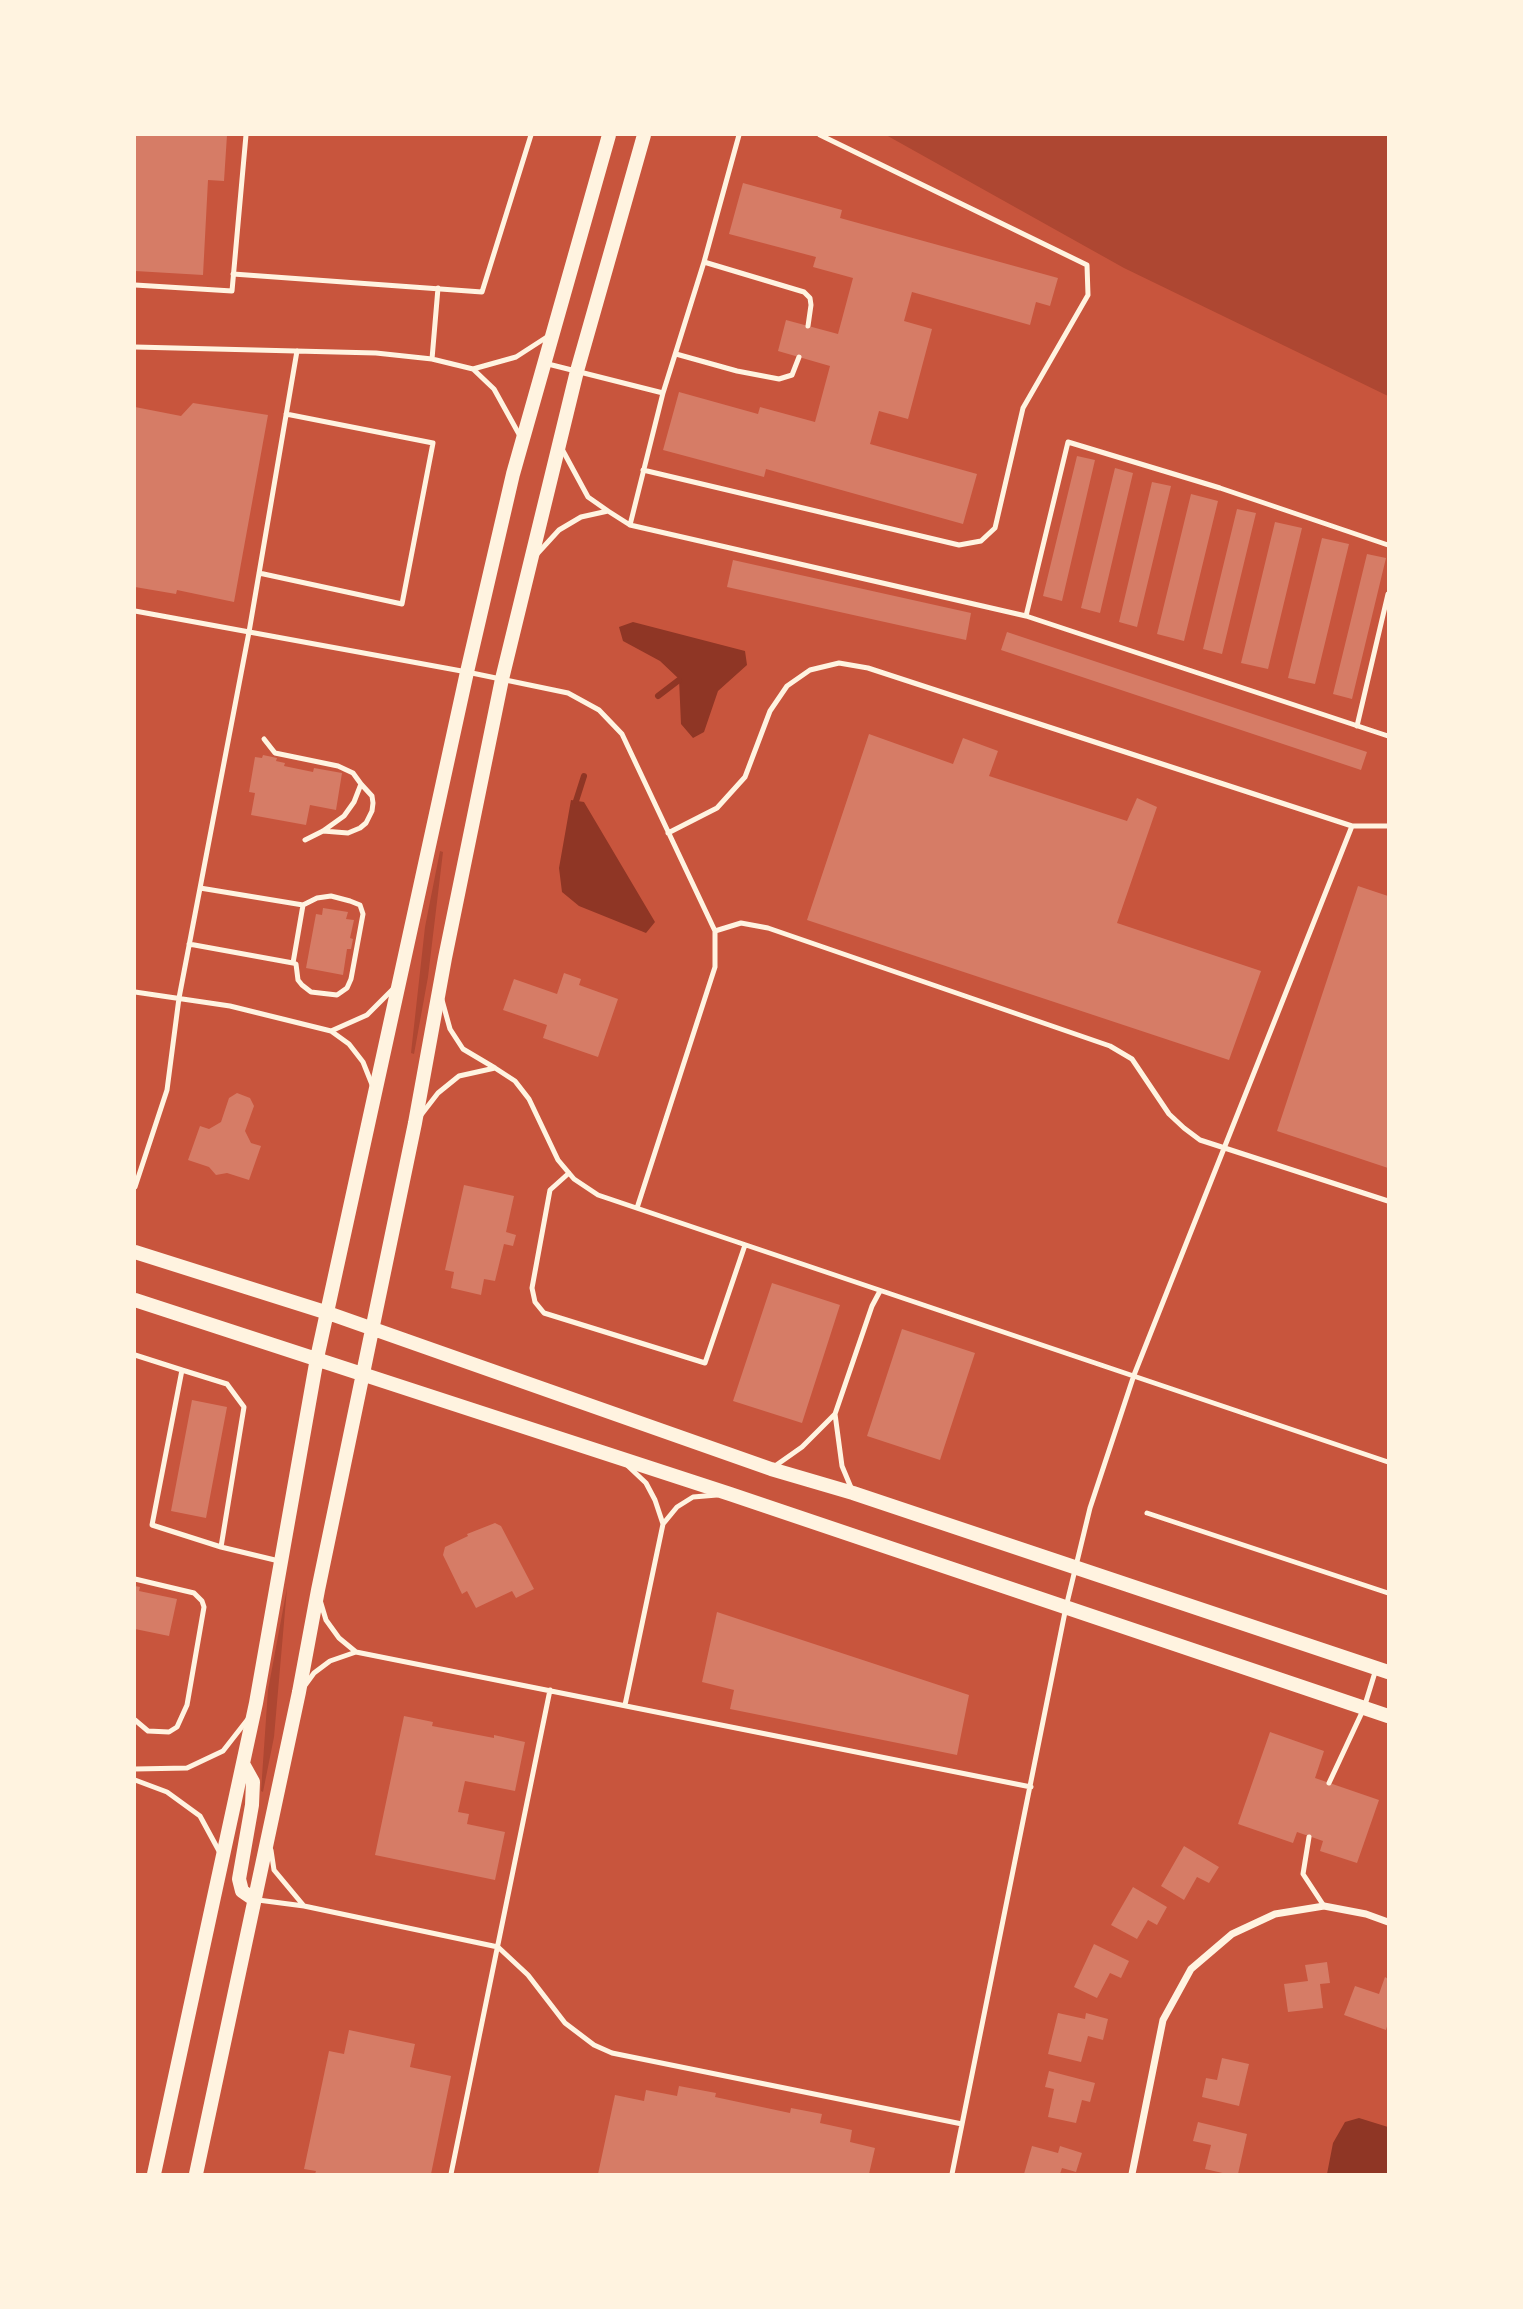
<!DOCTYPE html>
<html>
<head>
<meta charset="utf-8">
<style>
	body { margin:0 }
	#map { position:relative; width:1523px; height:2309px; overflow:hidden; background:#c8553d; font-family:Mulish,sans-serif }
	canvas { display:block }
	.frame { position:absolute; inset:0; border:136px solid #fff3e0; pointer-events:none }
</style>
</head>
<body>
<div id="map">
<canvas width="1523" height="2309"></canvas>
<div class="frame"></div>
</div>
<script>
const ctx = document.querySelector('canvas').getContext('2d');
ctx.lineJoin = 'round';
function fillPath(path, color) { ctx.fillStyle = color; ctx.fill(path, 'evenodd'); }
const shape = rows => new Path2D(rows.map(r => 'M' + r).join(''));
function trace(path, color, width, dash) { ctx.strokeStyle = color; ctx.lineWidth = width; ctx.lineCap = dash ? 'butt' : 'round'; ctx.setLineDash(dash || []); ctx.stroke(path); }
const green = shape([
	[886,135,1388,135,1388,396,1124,268],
	[440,851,443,852,428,977,414,1054,411,1053,425,927],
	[287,1588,274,1737,263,1792,261,1791,268,1690]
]);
const water = shape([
	[633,622,745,651,747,665,718,691,704,732,693,738,681,724,679,679,660,661,623,641,619,627],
	[571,800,584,802,655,922,646,933,579,906,562,892,559,868],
	[1359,2118,1388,2127,1388,2174,1327,2174,1333,2143,1345,2122]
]);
const stream = shape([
	[658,696,679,680],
	[576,801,584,776]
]);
const building = shape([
	[135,135,227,135,224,181,208,180,203,275,135,271],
	[743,183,842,210,840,218,1058,278,1050,306,1036,302,1030,325,912,292,904,321,932,329,908,419,879,411,870,444,977,474,963,524,766,469,764,477,663,450,679,392,758,414,760,407,815,422,830,366,778,351,786,320,838,334,853,278,813,267,816,257,729,234],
	[193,403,268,415,234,602,177,590,176,594,135,587,135,407,181,416],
	[1077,456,1095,460,1062,601,1043,596],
	[1115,468,1133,473,1100,613,1081,608],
	[1152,482,1171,486,1137,627,1119,622],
	[1191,494,1218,501,1184,641,1157,634],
	[1237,509,1256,513,1222,654,1203,649],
	[1275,522,1302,528,1268,669,1241,663],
	[1322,538,1349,544,1315,684,1288,678],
	[1367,554,1386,558,1352,699,1333,694],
	[733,560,971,613,966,640,727,587],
	[1007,632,1367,752,1361,770,1001,650],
	[869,734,953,764,963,738,998,751,989,776,1127,821,1137,798,1157,807,1117,923,1261,971,1229,1060,807,920],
	[263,755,277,758,276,761,285,763,284,766,313,772,314,768,342,773,336,810,310,805,306,825,251,815,255,793,249,792,255,757,262,758],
	[1358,886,1388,896,1388,1168,1277,1131],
	[323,908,348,912,346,919,354,920,350,938,353,939,351,949,347,949,343,975,306,968,316,914,322,915],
	[564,973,581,979,579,985,618,999,598,1057,543,1038,547,1025,503,1010,514,979,557,994],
	[237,1093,250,1098,254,1106,245,1131,251,1143,261,1146,249,1180,227,1173,216,1175,209,1167,188,1160,200,1126,209,1129,221,1122,229,1098],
	[464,1185,514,1196,506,1232,516,1235,513,1246,504,1244,495,1281,484,1279,481,1295,451,1288,454,1272,445,1270],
	[772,1283,840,1305,802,1423,733,1401],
	[902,1329,975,1353,940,1460,867,1436],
	[192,1400,227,1407,206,1518,171,1511],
	[495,1523,501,1526,534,1589,516,1598,512,1591,476,1608,467,1591,462,1594,443,1555,445,1547,468,1536,467,1534],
	[135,1586,140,1587,139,1591,177,1599,169,1636,135,1629],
	[717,1612,969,1695,957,1755,730,1709,734,1690,702,1682],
	[404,1716,433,1722,432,1726,494,1738,494,1735,525,1742,515,1791,465,1781,458,1812,469,1814,467,1824,505,1832,495,1880,375,1855],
	[1270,1732,1324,1751,1315,1778,1379,1800,1357,1863,1320,1851,1323,1841,1297,1832,1293,1843,1238,1824],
	[1184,1846,1219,1867,1209,1883,1197,1877,1184,1900,1161,1886],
	[1133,1887,1167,1907,1157,1925,1148,1920,1137,1939,1111,1925],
	[1094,1944,1129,1961,1121,1978,1110,1973,1097,1998,1074,1987],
	[1327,1962,1330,1983,1320,1984,1323,2008,1288,2012,1284,1984,1308,1981,1305,1965],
	[1385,1977,1388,1979,1388,2023,1386,2030,1344,2015,1355,1986,1379,1994],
	[1058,2013,1085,2019,1086,2013,1108,2019,1103,2040,1088,2036,1081,2062,1048,2054],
	[349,2030,415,2044,410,2067,451,2076,431,2174,315,2174,316,2171,304,2169,329,2051,344,2054],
	[1222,2058,1249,2064,1239,2106,1202,2097,1206,2078,1217,2080],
	[1049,2071,1095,2083,1090,2102,1082,2100,1076,2123,1048,2117,1054,2089,1045,2087],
	[679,2086,716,2093,715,2097,790,2113,791,2108,822,2114,820,2123,852,2130,850,2142,875,2148,869,2174,598,2174,615,2095,644,2101,646,2090,677,2096],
	[1198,2122,1247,2134,1238,2174,1227,2174,1205,2169,1211,2145,1193,2141],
	[1032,2146,1058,2153,1060,2146,1082,2153,1076,2172,1062,2168,1060,2174,1024,2174]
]);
const service = shape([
	[739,135,704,262,804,292,810,298,811,305,808,326],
	[233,274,482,292,531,135],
	[135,285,232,291,246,135],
	[135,347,376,353,432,359,473,369],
	[676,354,737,371,779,379,792,375,799,357],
	[432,359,438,288],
	[544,363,663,393],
	[520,436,494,389,473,369,516,357,550,335],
	[643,470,959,545,981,541,995,528,1023,408,1088,295,1087,265,820,135],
	[608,511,630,525,1026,616,1388,736],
	[630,525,663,393,704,262],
	[537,554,559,530,581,517,608,511,588,497,562,449],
	[259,573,402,604,433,443,286,414],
	[135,611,467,672,568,693,599,710,622,734,715,931,715,967,637,1208],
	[1026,616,1068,442,1220,488,1388,545],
	[1357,726,1388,594],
	[264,739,275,753,338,766,353,773,361,784,354,802,344,816,323,831,305,840],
	[323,831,348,833,360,828,366,823,372,811,373,803,372,796,361,784],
	[668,833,717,808,745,777,770,711,787,686,810,670,839,663,868,668,1352,826,1388,826],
	[200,888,303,905,317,898,331,896,350,901,360,905,363,914,351,979,347,988,337,995,311,992,302,985,298,980,296,964,293,963,303,905],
	[715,931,741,923,768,928,1110,1046,1132,1059,1169,1114,1184,1128,1200,1140,1388,1201],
	[189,944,293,963],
	[135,992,230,1006,331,1031,349,1044,363,1062,373,1087],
	[331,1031,367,1015,394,988],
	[495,1068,515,1081,529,1099,558,1160,574,1179,598,1195,1388,1462],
	[421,1115,438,1093,459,1076,495,1068,463,1049,450,1029,442,1000],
	[569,1173,550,1190,532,1288,535,1302,544,1313,705,1363,745,1245],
	[135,1187,167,1090,179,998,249,632,297,351],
	[135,1355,182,1370,152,1525,221,1547,279,1561],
	[182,1370,227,1384,244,1407,221,1547],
	[835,1414,872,1306,880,1291],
	[628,1466,646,1483,655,1500,663,1524,677,1507,693,1497,717,1495],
	[775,1466,802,1447,835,1414,842,1466,852,1490],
	[1147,1513,1388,1593],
	[135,1579,194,1593,202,1601,204,1607,187,1705,177,1727,169,1732,148,1731,135,1720],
	[356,1652,1031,1787],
	[306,1684,314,1673,330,1661,356,1652,339,1638,326,1620,320,1600],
	[625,1705,663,1524],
	[135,1769,187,1768,223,1751,248,1719],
	[135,1780,167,1792,200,1816,219,1851],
	[1329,1783,1364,1708,1376,1669],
	[1309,1837,1303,1874,1324,1906],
	[258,1900,304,1906,274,1870,271,1850],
	[304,1906,498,1947,528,1975,565,2023,594,2045,612,2053,962,2124],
	[451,2174,550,1690],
	[952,2174,1066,1607,1090,1508,1134,1375,1352,826]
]);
const minor = shape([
	[1132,2174,1163,2020,1191,1969,1232,1934,1275,1914,1324,1906,1366,1914,1388,1922]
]);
const secondary = shape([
	[135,1252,328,1313,771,1469,853,1493,1388,1672],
	[135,1300,730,1494,1388,1716],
	[243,1764,253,1782,252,1805,239,1879,242,1891,255,1900],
	[154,2174,256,1703,317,1358,467,672,513,474,609,135],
	[196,2174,299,1692,318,1590,415,1123,445,958,502,679,577,371,644,135]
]);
fillPath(green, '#ae4732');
fillPath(water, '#8f3625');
trace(stream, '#8f3625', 6);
fillPath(building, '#d67c66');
trace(service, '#fff3e0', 5);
trace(minor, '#fff3e0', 7);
trace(secondary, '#fff3e0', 14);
</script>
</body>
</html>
